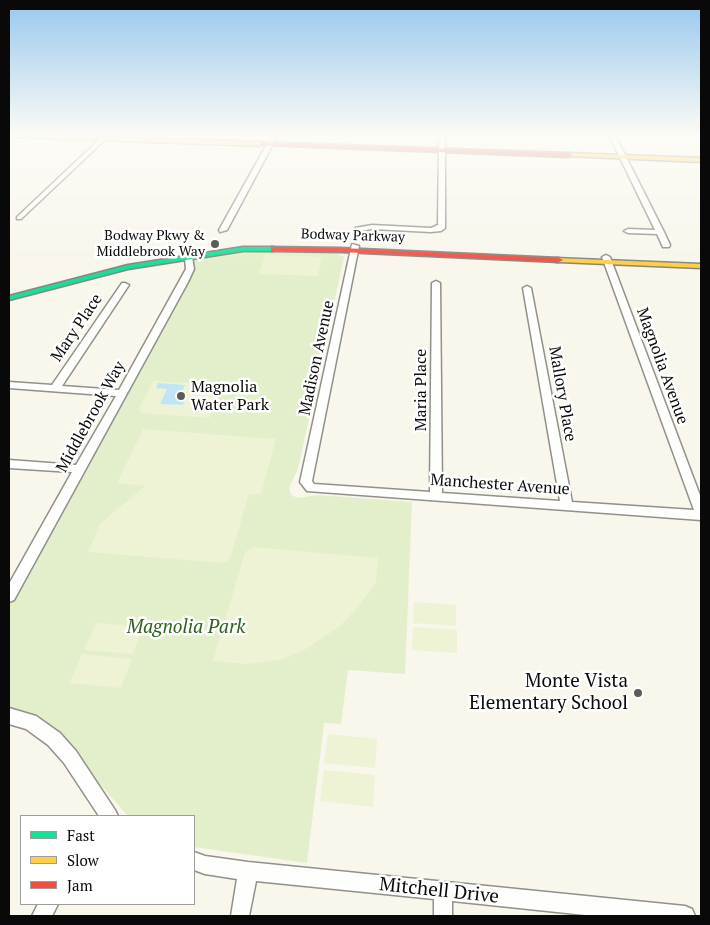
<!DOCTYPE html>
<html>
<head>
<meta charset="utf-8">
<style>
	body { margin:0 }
	#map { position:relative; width:710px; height:925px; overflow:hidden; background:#f9f6ec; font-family:"PT Serif",serif }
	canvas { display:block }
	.frame { position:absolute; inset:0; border:10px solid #090909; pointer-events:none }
	.legend { position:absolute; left:20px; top:815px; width:175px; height:90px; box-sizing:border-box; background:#fff; border:1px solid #9d9d9d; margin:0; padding:6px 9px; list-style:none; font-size:15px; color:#090909 }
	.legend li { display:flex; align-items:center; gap:10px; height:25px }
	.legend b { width:25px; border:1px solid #9d9d9d }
</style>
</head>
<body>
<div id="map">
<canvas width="710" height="925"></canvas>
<div class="frame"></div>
<ul class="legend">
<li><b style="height:6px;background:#16e098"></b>Fast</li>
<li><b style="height:6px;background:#ffcf43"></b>Slow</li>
<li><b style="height:6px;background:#f24e42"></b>Jam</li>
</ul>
</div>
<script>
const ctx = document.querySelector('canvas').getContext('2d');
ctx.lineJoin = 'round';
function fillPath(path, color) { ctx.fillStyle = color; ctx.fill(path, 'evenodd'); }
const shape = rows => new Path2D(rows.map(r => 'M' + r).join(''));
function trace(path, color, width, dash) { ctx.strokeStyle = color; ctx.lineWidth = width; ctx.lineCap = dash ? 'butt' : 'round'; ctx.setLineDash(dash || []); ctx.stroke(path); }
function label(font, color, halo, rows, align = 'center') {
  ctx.font = font + ' "PT Serif",serif'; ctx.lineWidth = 5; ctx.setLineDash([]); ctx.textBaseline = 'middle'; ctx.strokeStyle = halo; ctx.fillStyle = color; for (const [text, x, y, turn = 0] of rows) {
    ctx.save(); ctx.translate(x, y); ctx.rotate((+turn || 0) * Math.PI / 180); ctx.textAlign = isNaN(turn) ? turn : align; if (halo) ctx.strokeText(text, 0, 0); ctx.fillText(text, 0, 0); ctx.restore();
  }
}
const green = shape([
	[271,251,333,252,344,257,298,469,289,488,291,495,298,498,317,495,412,502,405,674,348,670,341,724,324,723,307,863,194,847,194,816,128,816,50,728,9,708,9,601,190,277,191,262,194,258,208,255]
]);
const pitch = shape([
	[265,255,322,257,318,276,259,274],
	[153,381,222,385,209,418,141,413,139,408],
	[143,429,276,439,261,494,249,494,230,559,223,563,88,552,101,523,145,486,117,483],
	[253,547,378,558,376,582,359,606,340,626,308,648,280,660,246,664,213,661,245,552],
	[414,602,456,605,456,626,413,623],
	[96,623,143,627,133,654,84,650],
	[413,627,457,630,457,653,412,650],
	[82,654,132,659,121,688,70,683],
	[328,734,377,739,375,768,324,763],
	[324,770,375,775,373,807,320,801]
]);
const water = shape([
	[158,383,185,385,179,399,185,400,183,405,160,404,167,389,156,388]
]);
const street = shape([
	[104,135,110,135,21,219,17,219,17,217,104,135],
	[272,135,278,135,227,230,220,232,219,230,272,135],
	[439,135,445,135,445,228,441,231,431,232,372,229,355,232,355,228,372,225,431,228,438,225,439,135],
	[609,135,615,135,664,232,670,245,669,247,663,247,657,234,628,233,624,231,628,229,655,230,609,135],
	[352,244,359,246,312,481,314,484,430,492,432,283,436,281,440,283,442,493,560,501,523,288,527,286,531,288,572,502,694,510,602,257,606,255,610,257,701,498,701,520,307,491,300,482,352,244],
	[184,248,191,250,194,269,188,282,14,600,9,602,9,584,72,472,9,468,9,460,76,465,116,396,9,388,9,382,52,385,122,283,125,283,129,285,62,386,119,390,186,269,184,248],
	[9,708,36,716,60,733,76,751,115,810,118,816,99,816,64,763,48,745,26,729,9,724,9,708],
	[194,852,205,856,248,862,685,906,692,909,695,916,595,916,452,901,452,916,434,916,434,899,256,881,249,916,231,916,237,879,205,874,194,870,194,852],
	[38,904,58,904,52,916,32,916,38,904]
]);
const fast = shape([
	[243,247,274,247,278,249,274,251,243,251,128,269,9,300,9,296,128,265,243,247]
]);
const slow = shape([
	[9,135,57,135,260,142,263,144,260,146,9,137,9,135],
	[569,153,701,158,701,162,567,156,567,154,569,153],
	[556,258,701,264,701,268,559,262,556,262,556,258]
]);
const jam = shape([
	[260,142,569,153,572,155,569,157,258,145,260,142],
	[271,247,341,248,559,258,563,260,559,262,341,252,274,251,271,251,271,247]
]);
const markers = [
	[215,244,5,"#5d5c58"],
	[181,396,5,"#5d5c58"],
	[638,693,5,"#5d5c58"]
];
const farPoinames = [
	["Bodway Pkwy &",205,236],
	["Middlebrook Way",205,252]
];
const farStreetnames = [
	["Bodway Parkway",353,236,2]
];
const streetNames = [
	["Mary Place",77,328,-56],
	["Madison Avenue",317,358,-78],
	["Magnolia Avenue",662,366,70],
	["Maria Place",421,390,-90],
	["Mallory Place",562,394,80],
	["Middlebrook Way",91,417,-61],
	["Manchester Avenue",500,485,4]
];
const poiNames = [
	["Magnolia",191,387],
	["Water Park",191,405]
];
const nearParknames = [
	["Magnolia Park",186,628]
];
const nearPoinames = [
	["Monte Vista",628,682],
	["Elementary School",628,704]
];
const nearStreetnames = [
	["Mitchell Drive",439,891,6]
];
fillPath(green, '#e3efca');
fillPath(pitch, '#edf3d4');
fillPath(water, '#c0e6f5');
trace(street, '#91908b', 3);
trace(fast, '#888682', 3);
trace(slow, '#888682', 3);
trace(jam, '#888682', 3);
fillPath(street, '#fefefc');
fillPath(fast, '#16e098');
fillPath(slow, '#ffcf43');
fillPath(jam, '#f24e42');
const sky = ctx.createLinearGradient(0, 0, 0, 265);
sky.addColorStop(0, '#98c8ed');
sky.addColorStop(0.51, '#fcfbf6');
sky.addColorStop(1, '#fcfbf600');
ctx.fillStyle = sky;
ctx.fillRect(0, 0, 710, 265);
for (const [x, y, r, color] of markers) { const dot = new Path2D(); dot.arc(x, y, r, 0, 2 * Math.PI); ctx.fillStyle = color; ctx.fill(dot); trace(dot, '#fff', 2); }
label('14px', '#090909', '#fff', farPoinames, 'right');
label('14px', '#090909', '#fff', farStreetnames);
label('16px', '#090909', '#fff', streetNames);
label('16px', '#090909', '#fff', poiNames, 'left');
label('italic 19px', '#2c6219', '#fff', nearParknames);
label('19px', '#090909', '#fff', nearPoinames, 'right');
label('19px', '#090909', '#fff', nearStreetnames);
</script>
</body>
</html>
